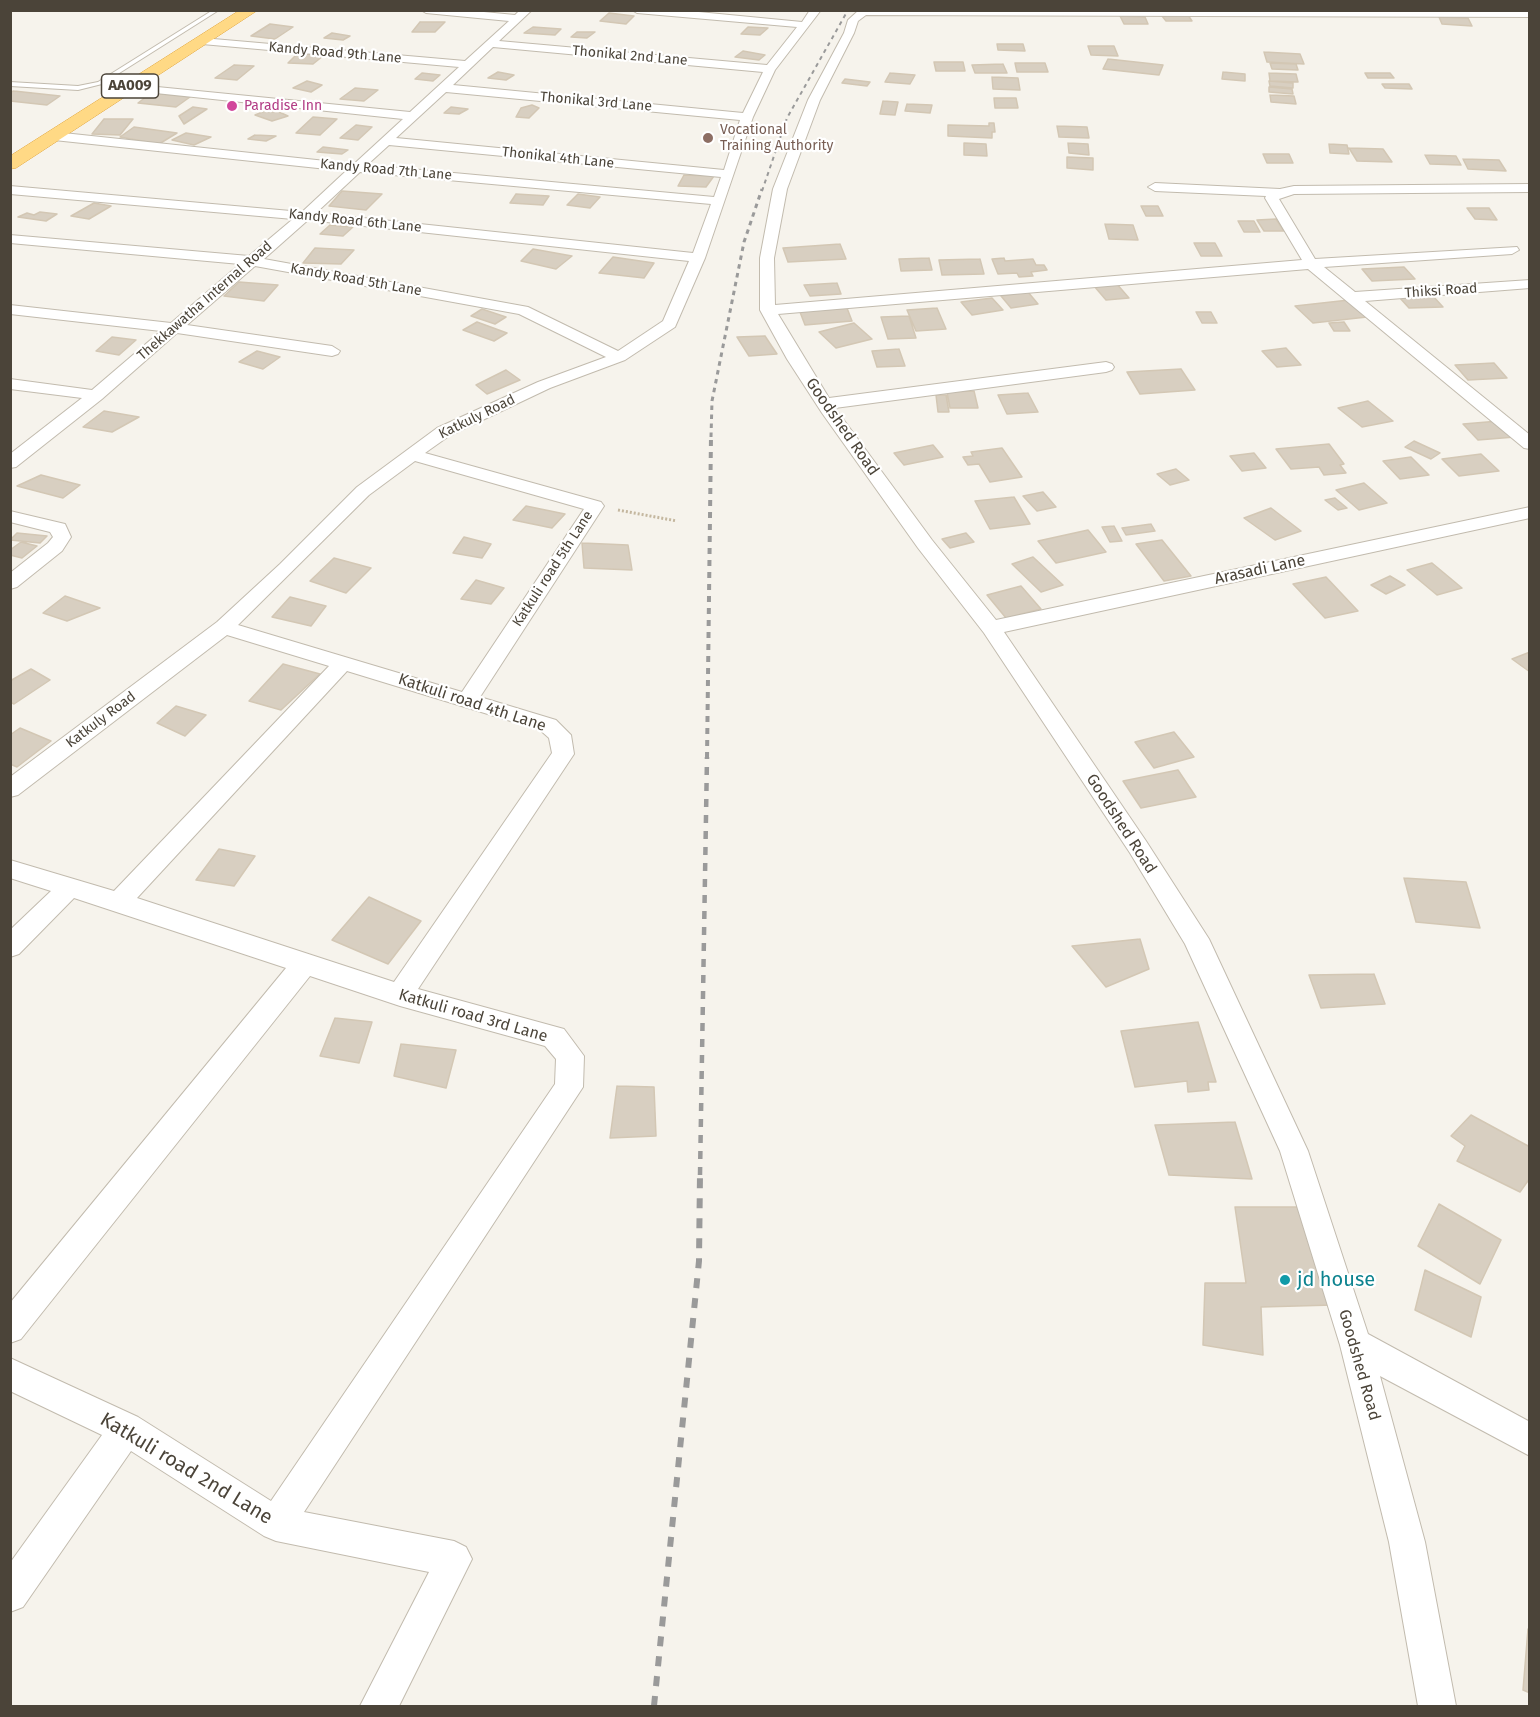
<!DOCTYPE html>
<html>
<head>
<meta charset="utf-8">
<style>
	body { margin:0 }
	#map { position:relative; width:1540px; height:1717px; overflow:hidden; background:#f6f3ec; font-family:"Fira Sans",sans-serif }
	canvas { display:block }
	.frame { position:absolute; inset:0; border:12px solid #4b4439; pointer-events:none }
</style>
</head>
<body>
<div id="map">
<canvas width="1540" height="1717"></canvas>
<div class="frame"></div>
</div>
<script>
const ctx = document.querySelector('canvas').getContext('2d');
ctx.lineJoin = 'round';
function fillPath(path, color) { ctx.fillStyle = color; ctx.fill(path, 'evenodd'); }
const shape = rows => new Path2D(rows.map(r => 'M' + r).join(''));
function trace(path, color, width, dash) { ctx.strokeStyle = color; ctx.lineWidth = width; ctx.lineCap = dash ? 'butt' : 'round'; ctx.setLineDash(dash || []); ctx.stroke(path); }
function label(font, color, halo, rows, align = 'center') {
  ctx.font = font + ' "Fira Sans",sans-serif'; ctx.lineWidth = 4.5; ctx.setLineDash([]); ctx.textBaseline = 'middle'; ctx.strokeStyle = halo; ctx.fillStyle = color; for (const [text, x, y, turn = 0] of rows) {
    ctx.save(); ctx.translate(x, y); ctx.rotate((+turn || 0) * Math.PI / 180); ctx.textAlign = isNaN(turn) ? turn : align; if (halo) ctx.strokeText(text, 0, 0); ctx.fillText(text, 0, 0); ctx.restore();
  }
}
const building = shape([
	[609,13,634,16,626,24,600,21,609,13],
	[1188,15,1192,21,1166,21,1162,16,1188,15],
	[1120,16,1145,17,1148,24,1124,24,1120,16],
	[1439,17,1468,18,1472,26,1442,24,1439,17],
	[420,22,445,22,435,32,412,32,420,22],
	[270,24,293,27,275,39,251,36,270,24],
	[533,27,561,29,555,35,524,33,533,27],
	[748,27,768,28,760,35,741,34,748,27],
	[577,32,595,32,587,38,571,37,577,32],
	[332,33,350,36,343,40,324,38,332,33],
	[997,44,1023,44,1025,51,998,50,997,44],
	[1088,46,1114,46,1118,56,1091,55,1088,46],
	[743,51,765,55,759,60,735,57,743,51],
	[1264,52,1300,54,1304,64,1267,62,1264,52],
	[298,53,323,56,313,64,288,63,298,53],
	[1108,59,1163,65,1159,75,1103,69,1108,59],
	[934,62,963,62,965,71,936,71,934,62],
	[1015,63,1045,63,1048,72,1017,72,1015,63],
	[1270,63,1296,64,1298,70,1272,69,1270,63],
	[1003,64,1007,73,975,73,972,65,1003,64],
	[234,65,254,66,237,80,215,78,234,65],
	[498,72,514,75,506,80,488,78,498,72],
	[1223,72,1245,74,1245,81,1222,79,1223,72],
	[422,73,440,75,433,81,415,79,422,73],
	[890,73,915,75,910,84,885,82,890,73],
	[1269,73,1296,74,1298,82,1270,81,1269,73],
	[1365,73,1390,73,1394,78,1368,78,1365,73],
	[992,77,1018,78,1020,90,993,89,992,77],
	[845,79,870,82,867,86,842,83,845,79],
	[307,81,322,85,311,92,293,88,307,81],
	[1269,81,1293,83,1293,88,1270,86,1269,81],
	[1382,84,1409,84,1412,89,1385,88,1382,84],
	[1269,87,1292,89,1293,94,1269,92,1269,87],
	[355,88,378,90,364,101,340,99,355,88],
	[14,91,60,96,47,105,10,101,10,92,14,91],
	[151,93,190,97,176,107,138,103,151,93],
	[1270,95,1294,96,1296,104,1271,102,1270,95],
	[994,98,1016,98,1018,108,995,108,994,98],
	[883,101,898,102,895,115,880,114,883,101],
	[907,104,932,105,930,113,905,111,907,104],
	[279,105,288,109,279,112,288,116,272,121,255,115,265,111,273,112,267,109,279,105],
	[532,105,539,108,529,118,516,117,521,108,532,105],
	[193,107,207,109,184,124,179,116,193,107],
	[451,107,468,109,459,114,444,113,451,107],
	[313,117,337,119,320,135,296,133,313,117],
	[104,119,133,119,120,135,92,134,104,119],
	[989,123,994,123,995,132,992,132,992,138,948,136,948,125,989,126,989,123],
	[356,125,372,127,358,140,340,138,356,125],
	[1057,126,1087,127,1089,138,1059,137,1057,126],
	[134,127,177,133,159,144,120,137,134,127],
	[186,133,211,137,194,145,172,140,186,133],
	[255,135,276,136,266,141,248,139,255,135],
	[964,143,986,144,987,156,964,155,964,143],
	[1068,143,1088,144,1089,155,1069,153,1068,143],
	[1329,144,1347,145,1349,154,1330,153,1329,144],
	[323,147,348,150,342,154,317,152,323,147],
	[1349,148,1383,149,1392,162,1357,161,1349,148],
	[1263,154,1289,154,1293,163,1267,163,1263,154],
	[1425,155,1456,156,1461,165,1430,164,1425,155],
	[1067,157,1093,158,1093,170,1067,168,1067,157],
	[1463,159,1499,160,1506,171,1468,169,1463,159],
	[684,175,714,176,706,187,678,186,684,175],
	[342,191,382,194,366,210,329,206,342,191],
	[516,194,549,196,543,205,510,203,516,194],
	[578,194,600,197,590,208,567,205,578,194],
	[94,203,111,206,89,219,71,216,94,203],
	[1141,206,1158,206,1163,216,1146,216,1141,206],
	[1467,208,1489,208,1497,220,1475,219,1467,208],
	[40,212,57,214,46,221,18,217,27,213,34,215,40,212],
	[1276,219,1284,231,1264,231,1257,220,1276,219],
	[1238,221,1254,221,1260,232,1244,232,1238,221],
	[1105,224,1133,225,1138,240,1109,239,1105,224],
	[330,225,353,227,343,236,320,234,330,225],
	[1194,243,1215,243,1222,256,1201,256,1194,243],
	[840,244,846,259,788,262,783,248,840,244],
	[315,248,354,250,341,264,303,263,315,248],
	[533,249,572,256,556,269,521,261,533,249],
	[613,257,654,263,644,278,599,273,613,257],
	[929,258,932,270,901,271,899,259,929,258],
	[1004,258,1005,261,1033,259,1036,265,1044,265,1047,270,1031,272,1033,276,1019,277,1017,273,998,274,992,259,1004,258],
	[980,259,984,274,942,275,939,260,980,259],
	[1404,267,1415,279,1372,281,1362,269,1404,267],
	[239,282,278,285,264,301,224,296,239,282],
	[837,283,841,294,810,296,804,285,837,283],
	[1116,283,1129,298,1106,300,1094,286,1116,283],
	[1028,292,1038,304,1011,308,1001,296,1028,292],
	[1433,296,1443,307,1409,308,1399,297,1433,296],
	[992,298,1003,310,972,315,961,302,992,298],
	[1349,300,1367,317,1313,323,1295,306,1349,300],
	[847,308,852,321,805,325,800,312,847,308],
	[937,308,946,329,916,331,907,310,937,308],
	[482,309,506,317,495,324,471,316,482,309],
	[1196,312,1211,312,1217,323,1202,323,1196,312],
	[909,316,916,338,888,339,881,317,909,316],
	[477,322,507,333,494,341,463,330,477,322],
	[1344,322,1350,331,1334,331,1329,323,1344,322],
	[854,323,872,339,836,348,819,332,854,323],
	[765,336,777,354,749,356,737,337,765,336],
	[112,337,136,340,119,355,96,351,112,337],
	[1286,348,1301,365,1277,367,1262,351,1286,348],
	[899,349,905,366,877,367,872,351,899,349],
	[257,351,280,357,263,369,239,362,257,351],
	[1494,363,1507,378,1468,380,1455,365,1494,363],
	[1181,369,1195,390,1140,394,1127,372,1181,369],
	[506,370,520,380,487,394,476,385,506,370],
	[974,391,978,408,950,408,947,392,974,391],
	[1028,393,1038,412,1007,414,998,395,1028,393],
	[936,395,946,395,949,412,938,412,936,395],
	[1368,401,1393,421,1362,427,1338,408,1368,401],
	[104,411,139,417,112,432,83,427,104,411],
	[1499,421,1515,437,1478,440,1463,424,1499,421],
	[1414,441,1440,453,1431,459,1405,447,1414,441],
	[1329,444,1344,464,1340,465,1346,473,1324,475,1319,467,1291,469,1276,449,1329,444],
	[933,445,943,457,904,465,894,453,933,445],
	[1002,448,1022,477,990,482,979,464,968,465,963,457,973,456,971,452,1002,448],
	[1254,453,1266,468,1242,471,1230,456,1254,453],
	[1481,454,1499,471,1459,476,1442,459,1481,454],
	[1411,457,1429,475,1400,479,1383,461,1411,457],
	[1176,469,1189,480,1170,485,1157,474,1176,469],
	[41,475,80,485,63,498,17,486,41,475],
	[1364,483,1387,503,1359,510,1336,490,1364,483],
	[1043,492,1056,507,1037,511,1023,496,1043,492],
	[1014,497,1030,524,990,529,975,501,1014,497],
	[1335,498,1347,508,1338,510,1325,500,1335,498],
	[526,506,565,514,552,528,513,520,526,506],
	[1271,508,1301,531,1275,540,1244,518,1271,508],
	[1151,524,1155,531,1126,535,1122,528,1151,524],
	[1114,526,1122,541,1110,542,1102,527,1114,526],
	[1088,530,1106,552,1056,563,1038,541,1088,530],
	[17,533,47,536,40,543,10,540,17,533],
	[966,533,974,542,950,548,942,539,966,533],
	[464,537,491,544,482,558,453,553,464,537],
	[1162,540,1191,576,1164,581,1136,544,1162,540],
	[21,542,37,546,22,558,10,555,10,550,21,542],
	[582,543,628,545,632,570,584,568,582,543],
	[1033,557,1063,585,1041,592,1012,564,1033,557],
	[334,558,371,568,346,593,310,581,334,558],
	[1432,563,1462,588,1437,595,1407,570,1432,563],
	[1390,576,1405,585,1386,594,1371,585,1390,576],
	[1326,577,1358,611,1325,618,1293,584,1326,577],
	[476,580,504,588,491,604,461,599,476,580],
	[1021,586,1041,609,1006,618,987,595,1021,586],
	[65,596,100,608,67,621,43,613,65,596],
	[290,597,326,606,311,626,272,617,290,597],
	[1530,652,1530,672,1512,659,1530,652],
	[283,664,320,674,281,710,249,701,283,664],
	[31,669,50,680,14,704,10,702,10,681,31,669],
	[176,706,206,715,185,736,157,723,176,706],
	[20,728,51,741,17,767,10,764,10,735,20,728],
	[1174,732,1194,757,1154,768,1135,742,1174,732],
	[1178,770,1196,797,1141,808,1123,781,1178,770],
	[219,849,255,856,234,886,196,880,219,849],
	[1404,878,1466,882,1480,928,1416,922,1404,878],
	[369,897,421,921,388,964,332,940,369,897],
	[1140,939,1149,969,1106,987,1072,946,1140,939],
	[1374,974,1385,1004,1321,1008,1309,975,1374,974],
	[335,1018,372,1022,359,1063,320,1056,335,1018],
	[1198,1022,1216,1082,1208,1082,1209,1090,1188,1092,1187,1081,1135,1087,1121,1031,1198,1022],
	[401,1044,456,1050,446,1088,394,1076,401,1044],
	[617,1086,654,1087,656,1136,610,1138,617,1086],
	[1471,1115,1530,1147,1530,1178,1520,1192,1457,1161,1465,1146,1451,1136,1471,1115],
	[1235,1122,1252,1179,1169,1175,1155,1125,1235,1122],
	[1439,1204,1501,1240,1480,1284,1418,1246,1439,1204],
	[1235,1207,1303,1207,1333,1305,1261,1307,1263,1355,1203,1345,1205,1283,1246,1283,1235,1207],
	[1425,1270,1481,1297,1471,1337,1415,1310,1425,1270],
	[1528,1629,1530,1630,1530,1693,1523,1690,1528,1629]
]);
const path = shape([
	[618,510,677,521]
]);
const service = shape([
	[213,10,219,10,102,84,78,90,10,86,10,82,78,86,98,82,213,10]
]);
const minor = shape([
	[421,10,463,10,515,15,520,10,532,10,499,41,767,65,797,27,637,13,632,10,678,10,802,22,810,10,821,10,775,70,753,117,705,258,675,327,625,360,550,388,449,436,425,453,601,502,604,506,480,697,556,720,571,735,574,754,418,989,564,1029,584,1056,583,1087,304,1512,454,1541,466,1547,472,1559,399,1706,360,1706,429,1572,276,1541,264,1536,131,1451,23,1607,10,1612,10,1563,102,1435,10,1391,10,1358,138,1417,271,1501,555,1084,556,1059,545,1046,400,1006,310,976,21,1339,10,1343,10,1303,286,968,74,898,19,954,10,957,10,930,51,891,10,878,10,860,114,891,329,666,227,635,18,795,10,797,10,777,217,622,280,564,357,487,437,428,538,382,606,357,519,314,255,266,187,325,332,346,340,351,338,354,332,356,177,333,102,399,16,467,10,468,10,454,82,398,10,389,10,379,92,390,161,331,10,314,10,305,171,323,240,264,10,243,10,235,249,256,293,219,10,194,10,186,302,212,346,171,54,140,48,136,54,132,354,164,403,119,127,90,121,87,127,84,410,112,459,67,202,44,197,41,202,38,465,61,509,21,426,13,421,10],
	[493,47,763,72,743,113,453,85,493,47],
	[446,92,740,120,724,170,396,138,446,92],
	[389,145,721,177,714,197,367,165,389,145],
	[360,172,711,204,693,253,316,213,360,172],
	[308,220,689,261,663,321,618,351,528,307,264,259,308,220],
	[415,461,584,509,462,692,238,625,369,495,415,461],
	[347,671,540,730,549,738,552,753,394,982,137,898,347,671],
	[859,10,1530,11,1530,17,866,15,858,21,854,33,820,100,787,189,774,258,775,305,1302,260,1265,198,1266,196,1155,191,1148,187,1155,183,1280,189,1294,186,1530,184,1530,192,1294,194,1279,199,1315,259,1517,247,1519,250,1512,254,1324,267,1355,292,1530,280,1530,288,1365,301,1530,435,1530,449,1524,448,1308,269,778,314,829,398,1106,362,1112,364,1114,367,1112,370,1106,372,835,408,932,540,996,620,1530,507,1530,518,1004,632,1146,841,1209,939,1308,1151,1368,1334,1530,1422,1530,1456,1380,1376,1425,1542,1456,1706,1418,1706,1389,1542,1340,1345,1280,1151,1185,944,1130,853,984,633,918,548,822,413,787,359,760,310,760,258,773,189,808,100,844,33,848,20,859,10],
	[10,511,65,524,71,537,62,551,17,587,10,589,10,573,48,543,53,537,50,532,10,522,10,511]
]);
const trunk = shape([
	[240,10,258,10,16,168,10,169,10,156,240,10]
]);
const railFar4 = shape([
	[762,191,787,118,848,10]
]);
const railFar3 = shape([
	[711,437,712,401,744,242,762,189]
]);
const railFar2 = shape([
	[707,758,711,436]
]);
const railFar1 = shape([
	[700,1175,707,757]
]);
const rail = shape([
	[654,1706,699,1261,700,1174]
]);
const markers = [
	[232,106,6,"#d1479c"],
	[708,138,6,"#8d6e63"],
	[1285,1280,6,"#0f9aa8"]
];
const farStreetnames = [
	["Kandy Road 9th Lane",335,53,5],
	["Thonikal 2nd Lane",630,56,5],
	["Thonikal 3rd Lane",596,102,5],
	["Thonikal 4th Lane",558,158,6],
	["Kandy Road 7th Lane",386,170,5],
	["Kandy Road 6th Lane",355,221,6],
	["Kandy Road 5th Lane",356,280,10],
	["Thiksi Road",1441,291,-4],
	["Thekkawatha Internal Road",205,301,-41],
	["Katkuly Road",477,417,-26],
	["Katkuli road 5th Lane",553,569,-57],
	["Katkuly Road",101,720,-37]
];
const farHotelnames = [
	["Paradise Inn",244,106]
];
const farEducationnames = [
	["Vocational",720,130],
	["Training Authority",720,146]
];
const shields = [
	[130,86,57]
];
const shieldNames = [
	["AA009",130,86]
];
const streetNames = [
	["Goodshed Road",842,427,55],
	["Arasadi Lane",1260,570,-12],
	["Katkuli road 4th Lane",472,703,18],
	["Goodshed Road",1121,824,57],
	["Katkuli road 3rd Lane",473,1016,16],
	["Goodshed Road",1359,1365,74]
];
const nearCulturenames = [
	["jd house",1297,1280]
];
const nearStreetnames = [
	["Katkuli road 2nd Lane",186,1469,31]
];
fillPath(building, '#d8cfc1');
trace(building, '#d3c7b4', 1.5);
trace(service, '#c2bbae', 2);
trace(minor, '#c2bbae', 2);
trace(trunk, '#e0a43c', 1);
trace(path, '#c4b79f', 3, [2, 2]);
fillPath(service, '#fff');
fillPath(minor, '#fff');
fillPath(trunk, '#ffd985');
trace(railFar4, '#9a9a9a', 2, [4, 4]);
trace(railFar3, '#9a9a9a', 3, [4.5, 4.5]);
trace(railFar2, '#9a9a9a', 4, [6, 6]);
trace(railFar1, '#9a9a9a', 4.5, [8, 8]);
trace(rail, '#9a9a9a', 6, [10, 10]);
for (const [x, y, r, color] of markers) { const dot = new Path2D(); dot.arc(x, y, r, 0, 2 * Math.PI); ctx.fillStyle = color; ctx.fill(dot); trace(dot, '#fff', 2); }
label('14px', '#4b4439', '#fff', farStreetnames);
label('14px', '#b23c85', '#fff', farHotelnames, 'left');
label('14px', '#785e54', '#fff', farEducationnames, 'left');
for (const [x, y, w] of shields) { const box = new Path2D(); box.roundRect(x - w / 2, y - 12, w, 24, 4.5); ctx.fillStyle = '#fff'; ctx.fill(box); trace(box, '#4b4439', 1.5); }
label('bold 15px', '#4b4439', null, shieldNames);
label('16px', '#4b4439', '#fff', streetNames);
label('20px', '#0d838f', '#fff', nearCulturenames, 'left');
label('20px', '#4b4439', '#fff', nearStreetnames);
</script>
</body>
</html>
